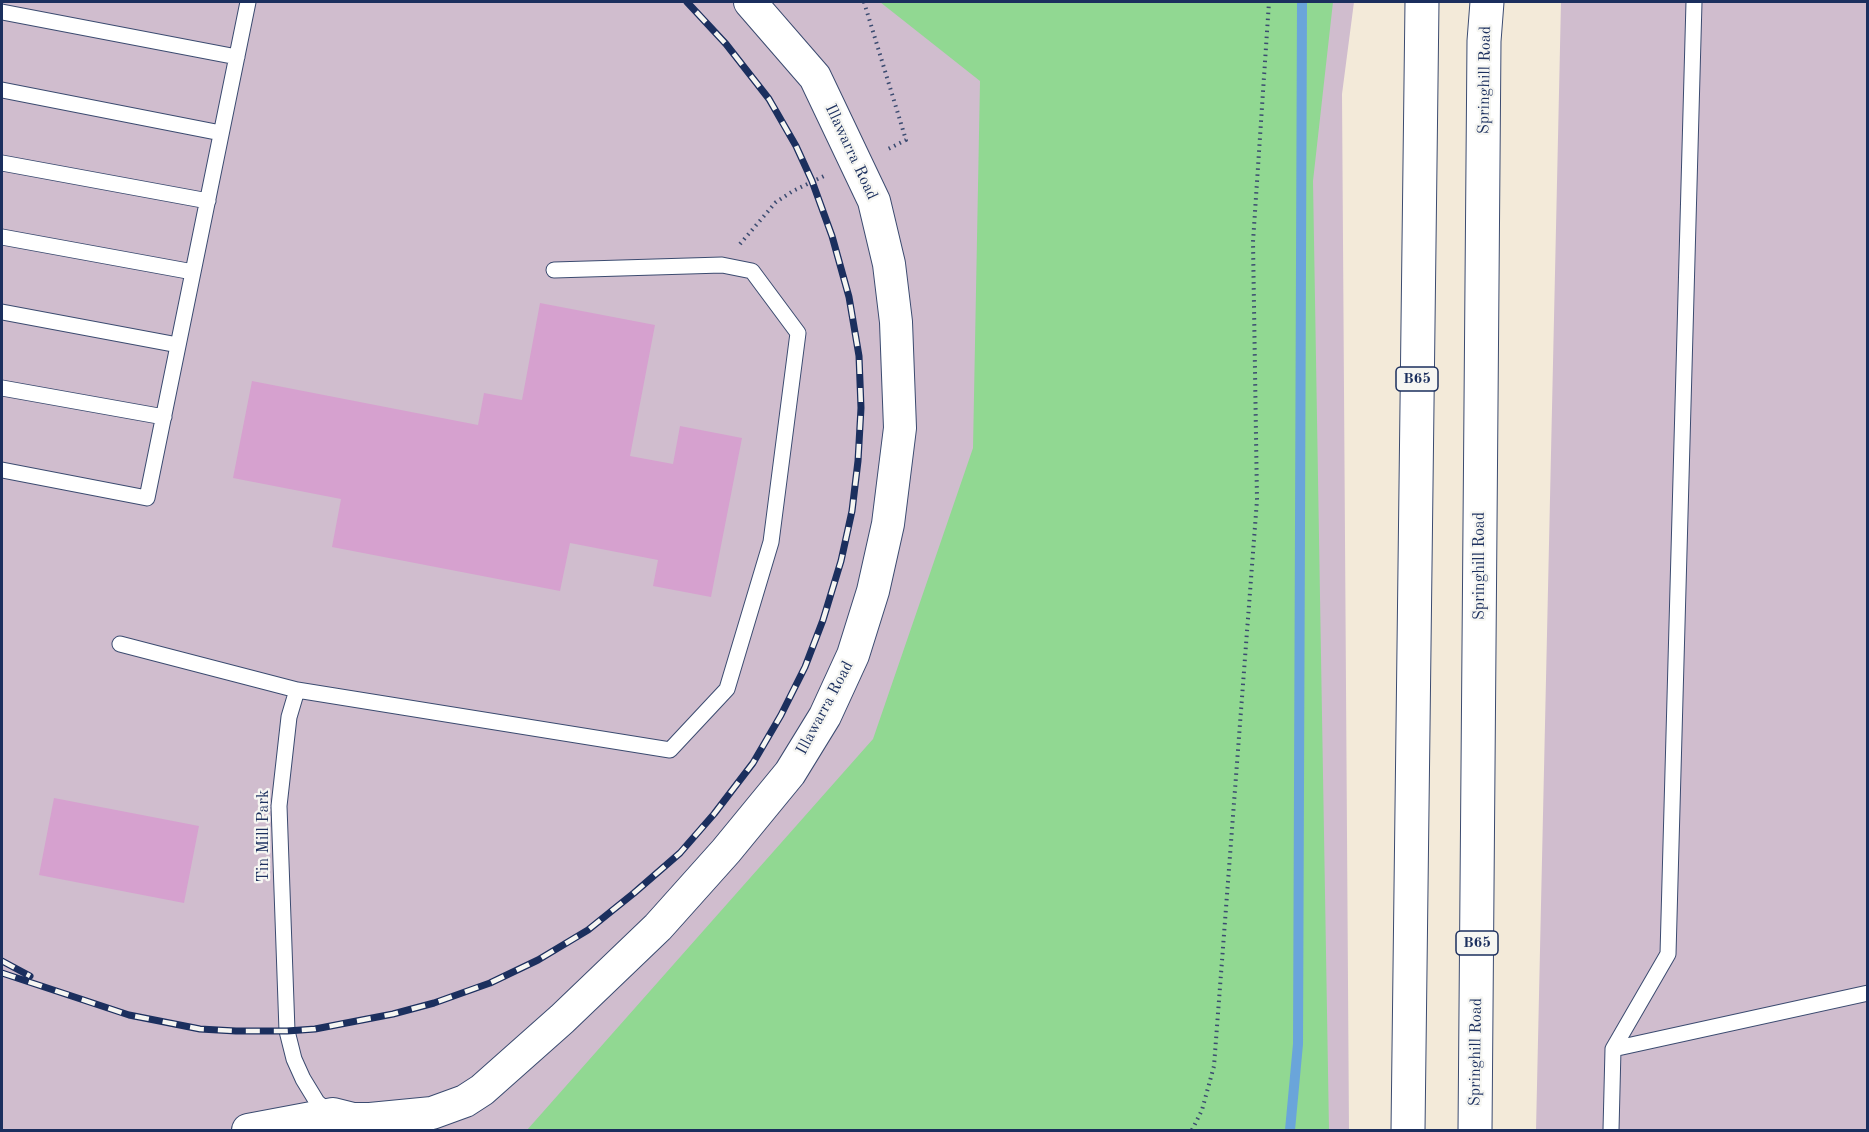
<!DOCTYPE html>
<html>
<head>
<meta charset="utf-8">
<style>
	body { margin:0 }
	#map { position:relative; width:1869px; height:1132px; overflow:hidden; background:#f3ead9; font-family:"Old Standard TT",serif }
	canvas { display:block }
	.frame { position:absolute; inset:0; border:3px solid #1b2f5e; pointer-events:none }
</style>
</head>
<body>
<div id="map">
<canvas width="1869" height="1132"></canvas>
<div class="frame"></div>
</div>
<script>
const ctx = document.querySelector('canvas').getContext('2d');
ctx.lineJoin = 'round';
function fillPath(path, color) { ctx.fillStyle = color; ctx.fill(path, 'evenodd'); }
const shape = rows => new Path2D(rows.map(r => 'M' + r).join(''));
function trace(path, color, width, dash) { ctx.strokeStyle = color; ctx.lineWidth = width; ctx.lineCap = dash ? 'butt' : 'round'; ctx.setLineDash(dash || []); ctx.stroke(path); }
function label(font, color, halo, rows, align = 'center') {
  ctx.font = font + ' "Old Standard TT",serif'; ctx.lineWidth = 4.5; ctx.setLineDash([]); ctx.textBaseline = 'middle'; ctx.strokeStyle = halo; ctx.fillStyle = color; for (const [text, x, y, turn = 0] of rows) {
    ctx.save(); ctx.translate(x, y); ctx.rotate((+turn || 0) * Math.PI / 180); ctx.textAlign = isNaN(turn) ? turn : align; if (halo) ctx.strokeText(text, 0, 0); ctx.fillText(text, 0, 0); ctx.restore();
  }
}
const industrial = shape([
	[2,2,1354,2,1342,94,1349,1130,2,1130],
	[1561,2,1867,2,1867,1130,1536,1130]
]);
const green = shape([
	[880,2,1333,2,1313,181,1329,1130,527,1130,873,739,973,448,980,81]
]);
const stream = shape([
	[1290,1130,1298,1044,1302,2]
]);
const building = shape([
	[540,303,655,325,630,456,673,464,680,426,742,438,711,597,653,586,658,560,570,543,560,591,332,547,341,499,233,478,252,381,478,425,484,393,522,400],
	[54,798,199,826,184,903,39,875]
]);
const path = shape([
	[864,2,906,140,886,150],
	[740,244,776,202,793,191,826,175],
	[1192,1130,1202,1110,1214,1066,1257,500,1253,242,1269,2]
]);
const lane = shape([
	[2,12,237,57],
	[2,90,221,133],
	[2,163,208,201],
	[2,237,193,272],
	[2,312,178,345],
	[2,388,164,417],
	[2,470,147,498,248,2],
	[120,644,297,690,289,717,279,806,287,1031,294,1059,303,1079,317,1102,330,1113],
	[297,690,670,750,727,689,771,542,798,333,752,271,722,265,554,270],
	[1613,1049,1868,993],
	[1611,1130,1613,1049,1668,954,1694,2]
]);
const street = shape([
	[248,1130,333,1114,353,1119,370,1119,432,1113,465,1101,482,1090,562,1019,658,927,726,851,790,773,825,716,853,655,873,591,888,524,900,428,896,322,889,264,874,201,815,77,750,2]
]);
const primary = shape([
	[1408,1130,1422,2],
	[1475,1130,1484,41,1487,2]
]);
const rail = shape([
	[2,961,30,976],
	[2,973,129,1015,200,1029,236,1031,287,1031,315,1029,393,1014,434,1003,490,983,538,960,588,930,634,893,680,853,714,814,753,763,781,715,805,667,823,620,841,561,852,511,858,461,861,408,859,356,849,297,832,236,812,181,796,146,769,99,726,44,687,2]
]);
const shields = [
	[1417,379,42],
	[1477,943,42]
];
const shieldNames = [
	["B65",1417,379],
	["B65",1477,943]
];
const streetNames = [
	["Springhill Road",1485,80,-89],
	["Illawarra Road",851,152,65],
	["Springhill Road",1480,566,-90],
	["Illawarra Road",825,708,-62],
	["Tin Mill Park",264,836,-90],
	["Springhill Road",1476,1052,-89]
];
fillPath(industrial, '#d0bdce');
fillPath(green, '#91d892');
trace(stream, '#6aa5da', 10);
fillPath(building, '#d6a1cf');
trace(lane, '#3b4b70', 17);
trace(street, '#3b4b70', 34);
trace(primary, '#3b4b70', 35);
trace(path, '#3b4b70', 4, [1.5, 4.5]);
trace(lane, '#fff', 15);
trace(street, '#fff', 32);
trace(primary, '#fff', 33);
trace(rail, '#1b2f5e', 7);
trace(rail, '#f6f6f2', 4.5, [14]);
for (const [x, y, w] of shields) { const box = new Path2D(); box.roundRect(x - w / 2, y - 12, w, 24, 4.5); ctx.fillStyle = '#f6f6f2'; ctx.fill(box); trace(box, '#1b2f5e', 1.5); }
label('bold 15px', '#1b2f5e', null, shieldNames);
label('16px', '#1b2f5e', '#f6f6f2', streetNames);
</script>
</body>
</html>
